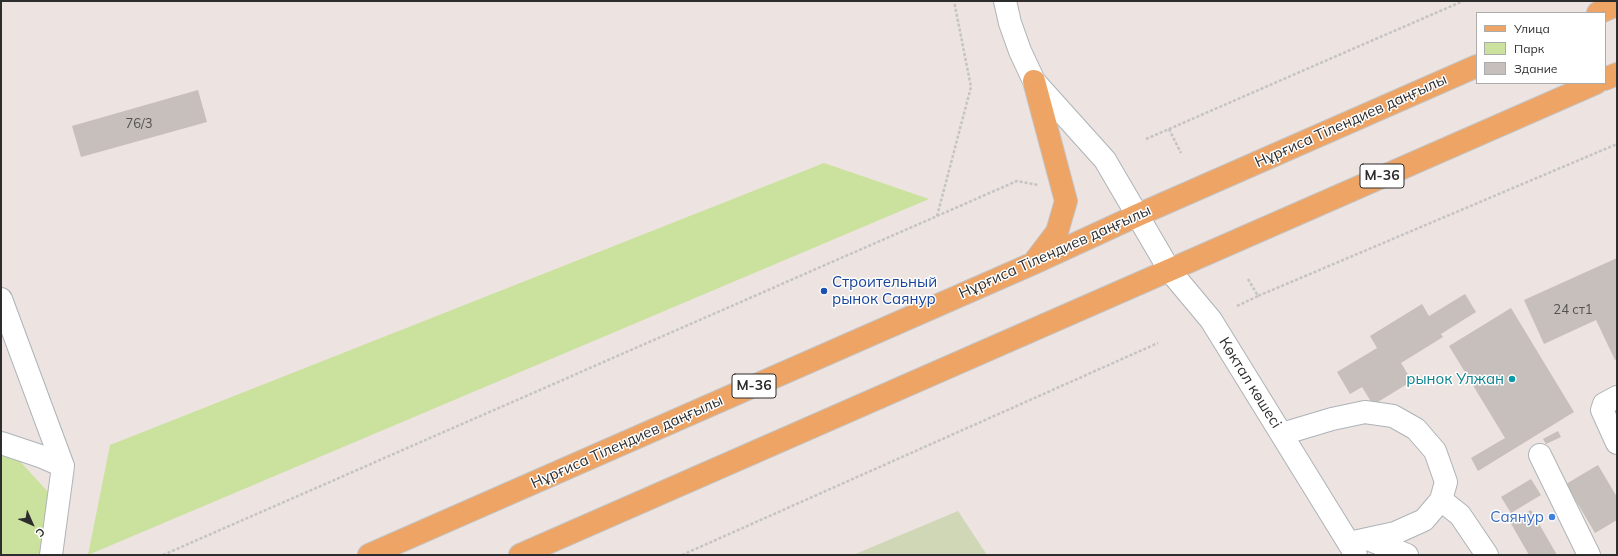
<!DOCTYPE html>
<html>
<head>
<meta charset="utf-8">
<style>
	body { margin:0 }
	#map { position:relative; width:1618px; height:556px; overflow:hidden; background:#ede3e0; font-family:Mulish,sans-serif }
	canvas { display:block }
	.frame { position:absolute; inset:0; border:2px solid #2d2d2d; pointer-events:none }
	.legend { position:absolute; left:1476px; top:12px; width:130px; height:72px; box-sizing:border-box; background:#fff; border:1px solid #ababab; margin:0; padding:5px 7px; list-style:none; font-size:12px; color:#2d2d2d }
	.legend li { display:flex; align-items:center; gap:8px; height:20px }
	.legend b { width:20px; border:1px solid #ababab }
	.north { position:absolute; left:12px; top:504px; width:40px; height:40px; -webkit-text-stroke:3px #fff; paint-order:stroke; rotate:135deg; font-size:11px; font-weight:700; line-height:16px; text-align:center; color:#2d2d2d }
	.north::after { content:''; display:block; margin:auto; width:14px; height:18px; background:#2d2d2d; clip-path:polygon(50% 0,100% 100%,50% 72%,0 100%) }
</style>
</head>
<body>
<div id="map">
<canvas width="1618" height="556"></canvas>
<div class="frame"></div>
<ul class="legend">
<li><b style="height:5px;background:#eda465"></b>Улица</li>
<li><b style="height:11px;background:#cae29e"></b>Парк</li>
<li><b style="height:11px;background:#c6bfbb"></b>Здание</li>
</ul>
<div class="north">С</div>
</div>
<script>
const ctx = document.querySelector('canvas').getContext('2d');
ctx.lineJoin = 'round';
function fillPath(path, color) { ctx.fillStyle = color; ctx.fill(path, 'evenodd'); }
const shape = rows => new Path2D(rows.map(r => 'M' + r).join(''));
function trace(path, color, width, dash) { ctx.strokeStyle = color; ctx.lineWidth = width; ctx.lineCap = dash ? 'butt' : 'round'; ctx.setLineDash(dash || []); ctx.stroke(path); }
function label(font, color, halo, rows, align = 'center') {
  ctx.font = font + ' Mulish,sans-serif'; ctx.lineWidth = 3; ctx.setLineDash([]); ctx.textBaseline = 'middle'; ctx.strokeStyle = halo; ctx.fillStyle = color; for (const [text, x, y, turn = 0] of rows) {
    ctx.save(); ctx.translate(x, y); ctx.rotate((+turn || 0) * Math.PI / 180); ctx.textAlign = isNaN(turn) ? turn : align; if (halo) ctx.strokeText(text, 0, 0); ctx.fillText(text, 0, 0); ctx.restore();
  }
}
const green = shape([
	[824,163,929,199,88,555,110,445],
	[1,455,16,457,60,505,40,555,1,555]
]);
const cemetery = shape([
	[958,511,987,555,853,555]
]);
const building = shape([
	[198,90,207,122,81,157,72,126],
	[1617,258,1617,359,1615,360,1596,320,1544,344,1524,300],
	[1465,294,1476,312,1441,334,1443,337,1401,363,1412,381,1373,405,1362,387,1350,394,1337,372,1377,348,1370,336,1422,304,1429,316],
	[1511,308,1574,412,1478,471,1471,458,1505,438,1449,346],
	[1558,431,1561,437,1546,444,1543,439],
	[1598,465,1617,497,1617,520,1595,533,1566,484],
	[1531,479,1541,495,1511,513,1501,497],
	[1531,510,1557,555,1529,555,1510,522]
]);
const path = shape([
	[1169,129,1181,153],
	[1146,139,1463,1],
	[937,216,971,87,954,1],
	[1248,279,1258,296,1617,144],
	[1237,306,1258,296],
	[163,555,1017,181,1038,185],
	[682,555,1158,343]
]);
const minor = shape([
	[1005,1,1010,23,1020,51,1034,81,1105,160,1170,271,1211,320,1356,555],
	[1,299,63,466,51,555],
	[1617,397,1604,404,1602,410,1617,443],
	[1282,434,1332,419,1365,412,1393,416,1416,429,1435,451,1446,482,1441,500,1424,520,1395,533,1349,543],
	[1,443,40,456,63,466],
	[1540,455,1589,555],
	[1441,500,1460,515,1487,555],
	[1368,539,1407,555]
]);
const major = shape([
	[1598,13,1617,5],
	[1605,79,1617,74],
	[1034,81,1066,201,1057,232,1035,261],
	[369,555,1034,263,1138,215,1477,66],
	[520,555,1596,83]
]);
const markers = [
	[824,291,4,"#1a4fb4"],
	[1512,379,4,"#0f9aa8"],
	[1552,517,4,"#3f7fe0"]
];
const numberNames = [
	["76/3",139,124],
	["24 ст1",1573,310]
];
const shields = [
	[1382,176,44],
	[754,386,44]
];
const shieldNames = [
	["M-36",1382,176],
	["M-36",754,386]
];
const streetNames = [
	["Нұрғиса Тілендиев даңғылы",1351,121,-24],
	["Нұрғиса Тілендиев даңғылы",1055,252,-24],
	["Көктал көшесі",1250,383,58],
	["Нұрғиса Тілендиев даңғылы",627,442,-24]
];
const transitNames = [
	["Строительный",832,282],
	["рынок Саянур",832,299]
];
const cultureNames = [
	["рынок Улжан",1504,379]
];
const shopNames = [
	["Саянур",1544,517]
];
fillPath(green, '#cae29e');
fillPath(cemetery, '#d0d7b7');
fillPath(building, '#c6bfbb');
trace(minor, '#adb3b8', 24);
trace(major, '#c4c4c4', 24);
trace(path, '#c4c4c4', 2.5, [3, 2]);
trace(minor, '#fff', 22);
trace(major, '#eda465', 22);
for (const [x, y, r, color] of markers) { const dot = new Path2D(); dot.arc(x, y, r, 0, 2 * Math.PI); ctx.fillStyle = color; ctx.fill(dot); trace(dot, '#fff', 1.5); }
label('13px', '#535250', null, numberNames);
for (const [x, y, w] of shields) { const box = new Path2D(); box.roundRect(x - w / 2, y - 12, w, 24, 3); ctx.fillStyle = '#fff'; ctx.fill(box); trace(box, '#2d2d2d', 1); }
label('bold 14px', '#2d2d2d', null, shieldNames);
label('15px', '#2d2d2d', '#fff', streetNames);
label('15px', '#164399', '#fff', transitNames, 'left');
label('15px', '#0d838f', '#fff', cultureNames, 'right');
label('15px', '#366cbe', '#fff', shopNames, 'right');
</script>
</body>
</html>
